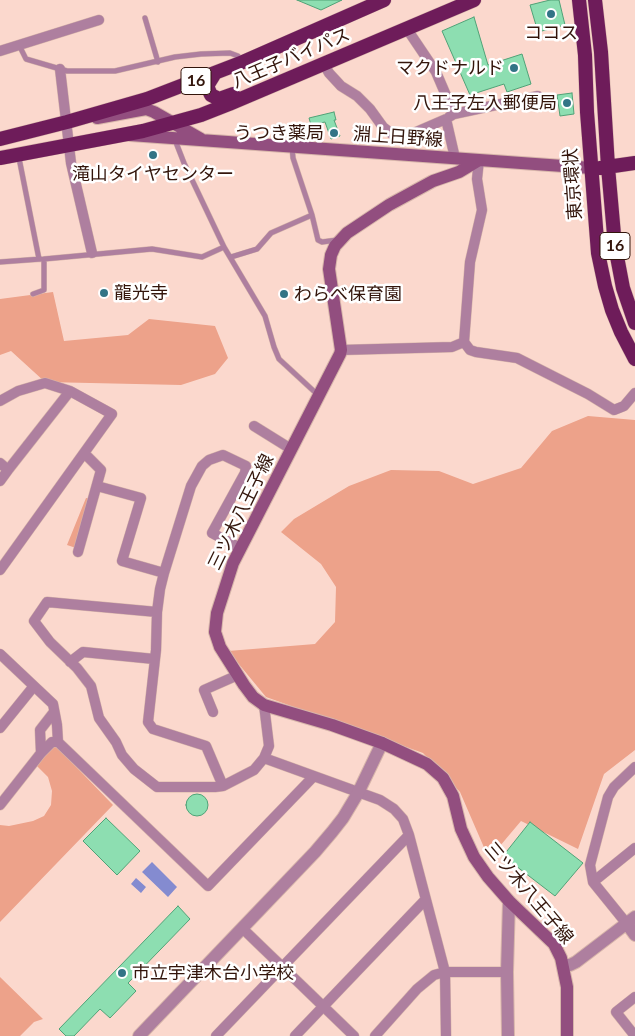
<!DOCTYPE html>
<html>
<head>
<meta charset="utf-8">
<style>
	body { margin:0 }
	canvas { display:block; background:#fbd8cd }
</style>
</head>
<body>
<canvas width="635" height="1036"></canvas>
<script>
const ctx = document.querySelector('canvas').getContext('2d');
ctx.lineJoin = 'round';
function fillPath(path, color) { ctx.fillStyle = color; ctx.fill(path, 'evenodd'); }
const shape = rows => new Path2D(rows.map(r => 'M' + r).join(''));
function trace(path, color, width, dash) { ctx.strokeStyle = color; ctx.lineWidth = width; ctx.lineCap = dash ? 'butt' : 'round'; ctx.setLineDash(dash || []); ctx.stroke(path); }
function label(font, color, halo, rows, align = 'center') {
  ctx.font = font + ' Lato,"Noto Sans JP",sans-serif'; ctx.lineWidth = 5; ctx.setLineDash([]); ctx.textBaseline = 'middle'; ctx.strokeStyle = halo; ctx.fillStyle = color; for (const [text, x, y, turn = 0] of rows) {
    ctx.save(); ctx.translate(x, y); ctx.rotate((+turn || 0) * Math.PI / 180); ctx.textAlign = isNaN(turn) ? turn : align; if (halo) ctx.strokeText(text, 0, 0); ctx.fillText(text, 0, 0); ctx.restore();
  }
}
const green = shape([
	[53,292,64,341,128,335,149,319,215,326,228,358,215,374,181,385,45,382,11,351,0,355,0,299],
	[588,416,635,420,635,750,604,774,578,849,521,821,489,859,460,792,423,753,266,697,228,651,315,644,335,622,336,587,321,564,281,532,294,519,349,486,391,470,439,471,473,484,521,468,552,431],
	[86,498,93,499,79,549,67,545],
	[53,747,57,747,113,805,0,922,0,825,9,826,33,821,44,816,51,805,52,791,48,777,35,764],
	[0,977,43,1019,34,1022,20,1036,0,1036]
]);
const water = shape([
	[152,862,177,887,168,897,142,872],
	[136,878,146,887,141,893,131,884]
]);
const building = shape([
	[297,0,342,0,321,10,297,0],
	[550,0,559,0,565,25,538,32,530,5,550,0],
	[474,17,488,65,522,54,531,84,507,92,504,84,470,95,442,31,474,17],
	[572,93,574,114,560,116,557,95,572,93],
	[334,112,336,120,334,120,340,136,331,139,325,122,311,125,309,118,334,112],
	'186 805a11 11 0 1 1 22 0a11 11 0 1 1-22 0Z',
	[106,818,140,851,117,875,83,841,106,818],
	[530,822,583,863,555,896,503,856,530,822],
	[178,906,190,919,128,983,136,991,110,1018,100,1009,74,1036,66,1036,59,1029,178,906]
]);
const service = shape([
	[145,18,158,62],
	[19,45,26,59,67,71,115,71,175,57,201,54,230,53,238,56,242,61],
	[175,140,184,163,224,247,265,316,274,347,279,359,318,395],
	[292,147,293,158,312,215,318,240,322,242,337,240],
	[19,158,39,259],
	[231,257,257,249,271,233,312,215],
	[0,262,41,259],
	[33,294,44,290,44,259,152,249,202,257,224,247]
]);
const minor = shape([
	[407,29,436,72,454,114],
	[0,51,99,20],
	[324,64,329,73,341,86,357,96,370,109,383,127,392,134,403,136,409,135,446,119,455,158],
	[60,69,71,163,92,253],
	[449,117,454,114,538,96],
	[464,342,470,350,476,352,517,358,588,394,614,410,624,406,635,393],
	[341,350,452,347,464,342,470,262,482,210,477,179,479,160],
	[0,401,18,391,45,383,70,391,112,414,0,570],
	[254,426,291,449],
	[0,463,8,470,70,391],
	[0,481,8,470],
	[97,486,141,498,122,561,164,573],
	[78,552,101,470,84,453],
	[157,612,47,602,34,621,50,642,77,668,91,686,99,718,116,742,122,755,134,769,157,787,215,787,223,786,254,770,264,758,269,746,264,705],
	[0,654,53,704,57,725,58,742,52,742,41,753,0,805],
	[70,662,83,652,154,659],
	[213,712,204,690,238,675],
	[0,728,34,686],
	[58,742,208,886,314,776],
	[41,753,40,730,54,712],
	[264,758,380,800,394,809,403,819,409,835,445,972,446,1036],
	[223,786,206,746,153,729,148,722,156,650,157,612,160,589,164,573,191,486,202,466,209,460,223,455,246,466,245,473,212,533,240,548],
	[593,882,635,848],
	[627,924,593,882,590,865,608,797,614,787,635,767],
	[242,928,354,1036],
	[216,1036,409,835],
	[295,1036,425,900],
	[375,1036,417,989,434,975,445,972,507,972],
	[635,1036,616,1012,635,997]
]);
const tertiary = shape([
	[627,924,635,935],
	[564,965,570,965,576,962,635,917],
	[139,1036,315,852,332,832,343,818,358,793,382,743],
	[508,1036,507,972,509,901]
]);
const secondary = shape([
	[97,118,146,109,154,112,201,139],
	[130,135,591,168],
	[479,160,459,172,433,181,389,205,347,233,335,246,331,255,329,269,341,350,340,354,233,563,217,613,215,632,220,647,244,685,253,697,264,705,332,725,382,743,427,764,443,778,453,796,461,829,474,857,488,877,509,901,554,944,561,958,567,987,567,1036]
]);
const trunk = shape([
	[579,0,585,55,587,112,598,253,605,286,612,310,621,332,635,359],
	[595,0,601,52,608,167,615,246,623,288,635,323],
	[215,73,207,86,211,95,219,99,233,94],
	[0,139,67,122,147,99,243,62,384,0],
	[0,158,143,131,201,115,229,104,474,0],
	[600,168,635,163]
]);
const markers = [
	[551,14,5,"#327486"],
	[514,68,5,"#327486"],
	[567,103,5,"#327486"],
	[334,133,5,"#327486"],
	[153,155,5,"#327486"],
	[104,293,5,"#327486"],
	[284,294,5,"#327486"],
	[122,973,5,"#327486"]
];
const shields = [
	[196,81,30],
	[615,246,30]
];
const shieldNames = [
	["16",196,81],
	["16",615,246]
];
const poiNames = [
	["ココス",551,33,"center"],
	["マクドナルド",504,68],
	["八王子左入郵便局",557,103],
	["うつき薬局",324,133],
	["滝山タイヤセンター",153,174,"center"],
	["龍光寺",114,293,"left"],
	["わらべ保育園",294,294,"left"],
	["市立宇津木台小学校",132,973,"left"]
];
const streetNames = [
	["八王子バイパス",291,58,-23],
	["淵上日野線",398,137,4],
	["東京環状",573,184,-94],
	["三ツ木八王子線",241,512,-64],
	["三ツ木八王子線",529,893,50]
];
fillPath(green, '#eda28a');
fillPath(water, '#848bd0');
fillPath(building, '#8ddeb1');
trace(building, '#50a277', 1);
trace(service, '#d7b5aa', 6);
trace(minor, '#d7b5aa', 11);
trace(tertiary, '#d7b5aa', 14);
trace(secondary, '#d7b5aa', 14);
trace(trunk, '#d7b5aa', 15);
trace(service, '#ae7f9f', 5);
trace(minor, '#ae7f9f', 10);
trace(tertiary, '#ae7f9f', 12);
trace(secondary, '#924e7f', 12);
trace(trunk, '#6e1c5a', 14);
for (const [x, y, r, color] of markers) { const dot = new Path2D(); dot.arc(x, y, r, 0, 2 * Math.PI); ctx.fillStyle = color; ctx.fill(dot); trace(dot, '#fff', 2); }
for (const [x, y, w] of shields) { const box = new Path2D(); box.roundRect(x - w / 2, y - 13.5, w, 27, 4); ctx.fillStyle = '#fff'; ctx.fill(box); trace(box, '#33150b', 1); }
label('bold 16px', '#33150b', null, shieldNames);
label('18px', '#33150b', '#fff', poiNames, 'right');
label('18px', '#33150b', '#fff', streetNames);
</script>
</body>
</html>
